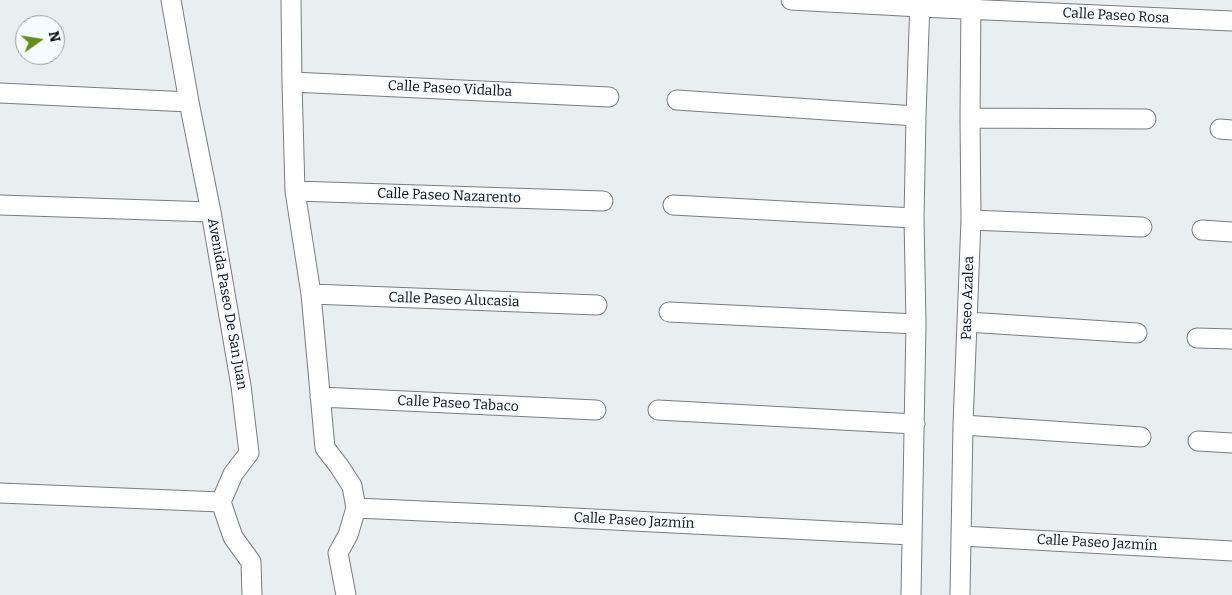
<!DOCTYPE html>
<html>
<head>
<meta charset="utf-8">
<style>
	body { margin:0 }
	#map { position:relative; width:1232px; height:595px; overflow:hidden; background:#e9eef1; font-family:Bitter,serif }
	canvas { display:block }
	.north { position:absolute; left:15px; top:15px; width:50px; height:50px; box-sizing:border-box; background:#f6fbff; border:1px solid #989c9f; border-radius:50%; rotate:77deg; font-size:14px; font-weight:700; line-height:20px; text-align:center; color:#0b0d0e }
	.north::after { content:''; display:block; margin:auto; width:18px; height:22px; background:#668d19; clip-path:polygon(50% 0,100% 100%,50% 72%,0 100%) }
</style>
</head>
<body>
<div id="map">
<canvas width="1232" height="595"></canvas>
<div class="north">N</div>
</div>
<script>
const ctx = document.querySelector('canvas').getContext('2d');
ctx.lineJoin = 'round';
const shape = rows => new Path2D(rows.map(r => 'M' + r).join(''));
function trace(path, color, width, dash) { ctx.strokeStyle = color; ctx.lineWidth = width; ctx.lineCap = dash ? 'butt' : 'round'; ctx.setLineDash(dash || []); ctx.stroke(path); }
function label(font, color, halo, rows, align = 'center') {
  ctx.font = font + ' Bitter,serif'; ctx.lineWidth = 4; ctx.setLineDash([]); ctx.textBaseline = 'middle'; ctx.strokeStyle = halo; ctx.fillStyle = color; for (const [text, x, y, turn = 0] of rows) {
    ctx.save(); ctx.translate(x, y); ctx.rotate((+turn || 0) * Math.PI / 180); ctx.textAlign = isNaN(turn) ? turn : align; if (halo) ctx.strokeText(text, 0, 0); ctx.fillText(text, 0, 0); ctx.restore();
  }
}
const street = shape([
	[171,0,189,102,211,212,241,386,249,453,233,474,221,502,233,537,251,562,252,595],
	[291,0,292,82,295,191,311,294,325,448,339,466,352,486,356,508,348,535,338,553,346,595],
	[791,0,920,7,1232,21],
	[292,82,609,97],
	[0,93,189,102],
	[677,100,916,116],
	[970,118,1146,119],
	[1220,129,1232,130],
	[295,191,603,201],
	[0,205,211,212],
	[673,205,914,218],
	[971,220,1142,227],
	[1202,230,1232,232],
	[311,294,597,305],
	[669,312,916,324],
	[967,322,1137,333],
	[1197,338,1232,339],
	[320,397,596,410],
	[658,410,915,424],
	[963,425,1141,437],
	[1198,441,1232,443],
	[0,493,221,502],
	[356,508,534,516,911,535],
	[962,536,1232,551],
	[911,595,916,324,914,218,916,116,920,0],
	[960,595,963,425,971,220,970,118,971,0]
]);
const streetNames = [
	["Calle Paseo Rosa",1116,16,3],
	["Calle Paseo Vidalba",450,89,3],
	["Calle Paseo Nazarento",449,196,2],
	["Paseo Azalea",968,298,-88],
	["Calle Paseo Alucasia",454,300,2],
	["Avenida Paseo De San Juan",227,304,80],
	["Calle Paseo Tabaco",458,404,3],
	["Calle Paseo Jazmín",634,521,3],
	["Calle Paseo Jazmín",1097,543,3]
];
trace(street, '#797d80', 21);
trace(street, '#fff', 19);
label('14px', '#0b0d0e', '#f6fbff', streetNames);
</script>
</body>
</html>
